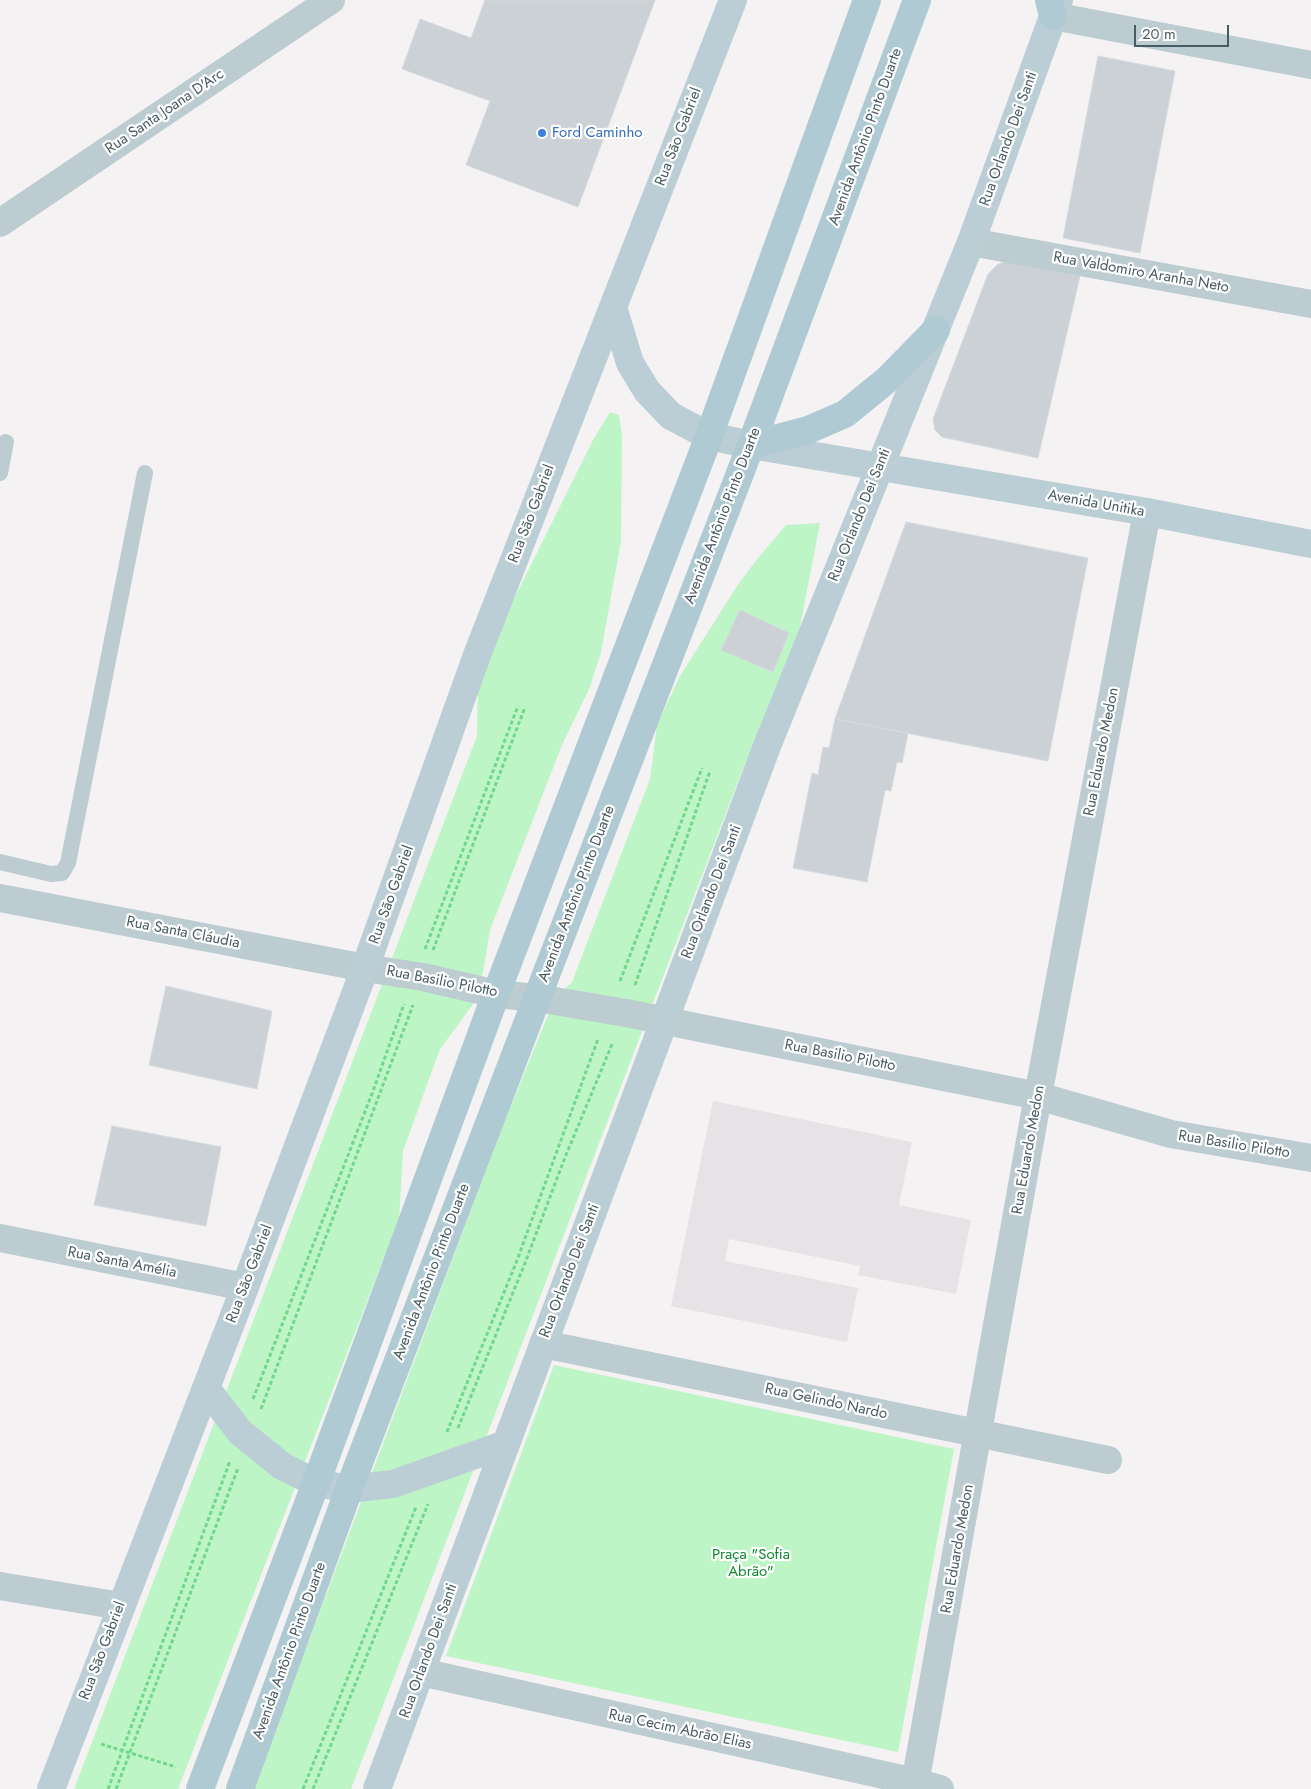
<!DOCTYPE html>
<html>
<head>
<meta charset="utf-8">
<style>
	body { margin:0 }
	#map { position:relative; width:1311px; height:1789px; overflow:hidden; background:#f4f2f3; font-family:Jost,sans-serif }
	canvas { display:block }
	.scale { position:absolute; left:1134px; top:25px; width:95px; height:22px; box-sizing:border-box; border:2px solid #475c62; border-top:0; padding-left:6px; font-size:15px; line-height:18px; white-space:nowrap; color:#475c62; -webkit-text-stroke:4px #fff; paint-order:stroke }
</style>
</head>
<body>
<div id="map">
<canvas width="1311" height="1789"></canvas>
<div class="scale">20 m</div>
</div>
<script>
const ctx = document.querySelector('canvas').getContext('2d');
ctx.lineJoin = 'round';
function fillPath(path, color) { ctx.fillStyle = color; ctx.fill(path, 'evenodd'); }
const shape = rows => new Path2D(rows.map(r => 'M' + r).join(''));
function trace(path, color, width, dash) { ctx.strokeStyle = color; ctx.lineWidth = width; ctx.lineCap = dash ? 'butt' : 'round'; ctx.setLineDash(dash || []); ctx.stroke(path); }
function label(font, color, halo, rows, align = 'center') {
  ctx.font = font + ' Jost,sans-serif'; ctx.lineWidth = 4.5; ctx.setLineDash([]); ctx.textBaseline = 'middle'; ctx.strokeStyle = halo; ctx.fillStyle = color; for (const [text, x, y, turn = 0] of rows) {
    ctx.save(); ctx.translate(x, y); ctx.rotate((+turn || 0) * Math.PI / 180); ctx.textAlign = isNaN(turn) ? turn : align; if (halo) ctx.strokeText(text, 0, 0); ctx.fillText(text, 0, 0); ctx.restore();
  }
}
const education = shape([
	[713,1101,912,1142,899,1205,971,1220,956,1294,858,1275,860,1266,729,1239,725,1261,858,1288,847,1342,671,1306]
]);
const green = shape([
	[610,412,619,415,622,436,621,541,601,652,590,687,562,745,490,930,483,972,474,1003,440,1049,403,1151,399,1219,178,1789,74,1789,477,736,478,688,506,615,593,440],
	[820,523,798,637,753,748,744,766,351,1789,253,1789,501,1130,555,998,572,982,650,779,657,725,680,676,739,583,758,558,786,525],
	[554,1365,954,1449,898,1752,446,1656]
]);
const building = shape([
	[485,0,655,0,578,207,466,165,490,101,402,69,420,19,471,38,485,0],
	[1098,56,1175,71,1140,253,1063,238,1098,56],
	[1006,261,1080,276,1038,458,942,437,935,430,933,419,988,274,997,265,1006,261],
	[906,522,1088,558,1048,761,835,719,906,522],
	[740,610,789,633,773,672,721,650,740,610],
	[835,719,908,733,902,763,897,762,891,791,885,790,867,882,793,868,812,773,818,775,823,747,829,748,835,719],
	[166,986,272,1011,257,1089,149,1065,166,986],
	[112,1126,221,1147,206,1226,94,1205,112,1126]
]);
const path = shape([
	[425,949,518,706],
	[433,950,525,707],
	[620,981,702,768],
	[635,985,710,771],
	[253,1399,373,1091,404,1004],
	[261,1409,413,1005],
	[458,1428,525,1263,564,1160,613,1042],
	[447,1432,516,1263,598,1039],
	[101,1744,176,1767],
	[108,1789,230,1461],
	[116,1789,238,1468],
	[303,1789,416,1507],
	[313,1789,428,1504]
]);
const lane = shape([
	[0,473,6,442],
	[0,862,51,874,62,873,68,863,145,473]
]);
const street = shape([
	[1053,16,1311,65],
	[0,223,331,0],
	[971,242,1311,304],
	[0,898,365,968,423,977,496,994,537,998,626,1013,1038,1096,1171,1134,1311,1158],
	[0,1238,245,1287],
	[543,1344,1108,1460],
	[0,1586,121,1606],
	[421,1672,915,1782,940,1789],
	[914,1789,1038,1096,1147,512]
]);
const secondary = shape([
	[613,307,630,363,647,391,671,416,709,436,751,445,1147,512,1311,544],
	[206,1388,240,1432,282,1466,316,1483,349,1489,393,1484,506,1444],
	[51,1789,245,1287,365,968,477,655,733,0],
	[377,1789,767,746,971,242,1059,0]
]);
const primary = shape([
	[1049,0,1053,16],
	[751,445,808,430,845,414,888,379,936,330],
	[200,1789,316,1483,496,994,709,436,867,0],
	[240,1789,349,1489,537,998,751,445,917,0]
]);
const markers = [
	[542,133,5,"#3f7fe0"]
];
const streetNames = [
	["Rua Santa Joana D'Arc",165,112,-34],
	["Rua São Gabriel",679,137,-69],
	["Avenida Antônio Pinto Duarte",866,137,-70],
	["Rua Orlando Dei Santi",1009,139,-70],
	["Rua Valdomiro Aranha Neto",1141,273,10],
	["Avenida Unitika",1096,504,10],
	["Rua São Gabriel",532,514,-69],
	["Rua Orlando Dei Santi",860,515,-68],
	["Avenida Antônio Pinto Duarte",723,516,-69],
	["Rua Eduardo Medon",1102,752,-79],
	["Rua Orlando Dei Santi",712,892,-69],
	["Avenida Antônio Pinto Duarte",577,894,-69],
	["Rua São Gabriel",392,895,-70],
	["Rua Santa Cláudia",183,933,11],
	["Rua Basilio Pilotto",442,982,11],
	["Rua Basilio Pilotto",840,1056,11],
	["Rua Basilio Pilotto",1234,1145,9],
	["Rua Eduardo Medon",1029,1150,-80],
	["Rua Santa Amélia",122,1263,11],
	["Rua Orlando Dei Santi",570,1271,-69],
	["Avenida Antônio Pinto Duarte",432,1272,-69],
	["Rua São Gabriel",250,1274,-69],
	["Rua Gelindo Nardo",826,1402,12],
	["Rua Eduardo Medon",958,1549,-80],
	["Rua São Gabriel",103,1651,-69],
	["Avenida Antônio Pinto Duarte",290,1651,-70],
	["Rua Orlando Dei Santi",429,1651,-70],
	["Rua Cecim Abrão Elias",680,1730,12]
];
const shopNames = [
	["Ford Caminho",552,133]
];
const parkNames = [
	["Praça \"Sofia",751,1555],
	["Abrão\"",751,1572]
];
fillPath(education, '#e5e3e5');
fillPath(green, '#bef5c6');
fillPath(building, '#ccd1d5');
trace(building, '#d5dade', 1);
trace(path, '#71d78c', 3, [4, 2.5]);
trace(lane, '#bcccd0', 16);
trace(street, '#bcccd0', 28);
trace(secondary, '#bcced5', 28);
trace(primary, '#afcad3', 28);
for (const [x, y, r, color] of markers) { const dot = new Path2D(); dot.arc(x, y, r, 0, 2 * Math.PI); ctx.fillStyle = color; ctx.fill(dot); trace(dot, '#fff', 2); }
label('15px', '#475c62', '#fff', streetNames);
label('15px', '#366cbe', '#fff', shopNames, 'left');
label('15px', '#0d882e', '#fff', parkNames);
</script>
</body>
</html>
